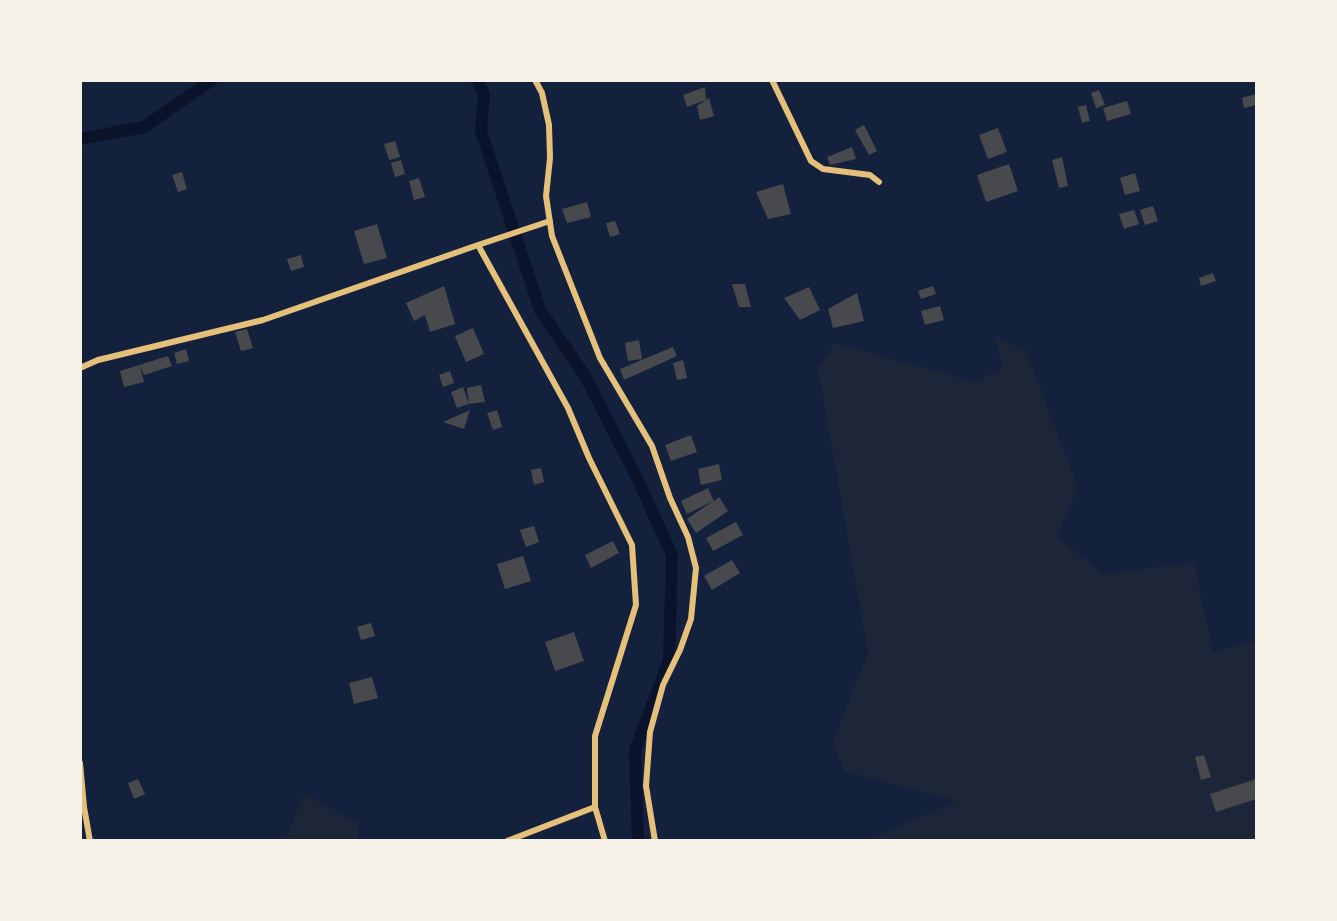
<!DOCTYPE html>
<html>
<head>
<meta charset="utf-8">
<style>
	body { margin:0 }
	#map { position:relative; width:1337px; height:921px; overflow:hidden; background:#14213d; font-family:"Fira Sans Condensed",sans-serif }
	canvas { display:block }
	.frame { position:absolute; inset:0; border:82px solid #f6f1e7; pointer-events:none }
</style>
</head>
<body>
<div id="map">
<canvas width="1337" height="921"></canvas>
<div class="frame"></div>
</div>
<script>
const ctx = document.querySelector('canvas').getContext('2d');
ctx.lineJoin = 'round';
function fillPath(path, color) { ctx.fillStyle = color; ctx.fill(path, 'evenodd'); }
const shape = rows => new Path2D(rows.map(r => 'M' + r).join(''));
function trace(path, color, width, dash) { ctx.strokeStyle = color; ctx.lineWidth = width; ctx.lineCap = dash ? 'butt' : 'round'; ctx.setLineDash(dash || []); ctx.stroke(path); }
const green = shape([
	[994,336,1026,351,1078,488,1057,536,1102,574,1194,563,1213,652,1256,640,1256,840,867,840,957,801,844,771,833,742,868,653,818,368,835,343,975,382,1003,368],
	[304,794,359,823,357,840,285,840]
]);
const canal = shape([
	[477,80,484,94,481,131,540,310,585,376,638,480,672,555,669,660,635,750,638,841],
	[80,139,144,127,212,80]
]);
const building = shape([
	[705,87,706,100,709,98,714,116,700,120,697,106,706,100,687,107,683,95],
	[1099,90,1105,105,1096,108,1091,93],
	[1256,94,1256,105,1244,108,1242,98],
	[1127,101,1131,114,1107,121,1103,108],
	[1086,105,1090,121,1082,123,1078,107],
	[864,125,877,151,869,155,855,130],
	[998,128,1007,152,988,159,979,135],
	[395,141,400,157,389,160,384,144],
	[852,147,856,159,830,165,827,157],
	[1062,157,1068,186,1059,188,1052,160],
	[401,160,405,174,395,177,391,163],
	[1009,164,1018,191,986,202,977,175],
	[182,172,187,189,178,192,172,175],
	[1135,173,1140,191,1125,195,1120,178],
	[419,178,425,197,414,200,409,181],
	[783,184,791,214,768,219,756,192],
	[587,202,591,217,567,223,562,209],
	[1153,206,1158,221,1145,225,1140,210],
	[1134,210,1139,224,1124,229,1119,214],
	[615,221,620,234,610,237,606,223],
	[377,224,387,258,364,264,354,231],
	[301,255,304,267,291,271,287,259],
	[1213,273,1216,281,1201,286,1199,278],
	[732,284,745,284,751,307,739,307],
	[444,286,455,324,430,332,425,315,414,321,406,303],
	[933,286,936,294,921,299,918,291],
	[809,287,820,310,800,320,784,298],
	[857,293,864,321,833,328,828,309],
	[940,306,944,320,925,325,921,311],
	[473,328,484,354,466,362,455,336],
	[247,329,253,348,241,351,235,332],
	[639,340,642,359,628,361,625,343],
	[673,347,677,356,624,380,620,369],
	[186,349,189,361,177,364,174,353],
	[168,356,172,366,144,375,140,366,144,382,124,387,120,371],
	[683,360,687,378,677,380,673,363],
	[450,371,454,383,443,387,439,375],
	[481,385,485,402,469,404,467,388],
	[463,387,469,404,457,408,451,392],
	[470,410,464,429,443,422],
	[497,410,502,427,493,430,487,413],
	[691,435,697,452,671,461,665,445],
	[719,464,722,480,701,485,698,469],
	[541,468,544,482,534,485,531,470],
	[708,488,714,501,719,497,728,511,696,533,687,519,713,501,687,514,681,501],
	[736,522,743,535,713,551,706,538],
	[534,526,539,542,526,547,520,530],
	[613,541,619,553,591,568,585,555],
	[523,556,531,581,505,589,497,564],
	[732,560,740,573,712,590,704,576],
	[371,623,375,636,361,640,357,627],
	[574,632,584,661,555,671,545,642],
	[372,677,378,698,354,704,349,683],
	[1204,755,1211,777,1201,780,1195,757],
	[138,779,145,794,134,799,128,783],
	[1256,779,1256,799,1216,812,1210,794]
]);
const minor = shape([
	[535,80,542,93,549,125,550,158,546,196,552,236,600,358,652,446,670,498,688,537,696,568,691,619,680,650,663,685,650,732,646,786,655,841],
	[772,80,811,161,823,169,870,175,879,182],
	[550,221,478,245,568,408,589,458,632,545,636,605,595,736,595,807,605,841],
	[80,368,98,360,263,320,478,245],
	[80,763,84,807,90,841],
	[507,841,595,807]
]);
fillPath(green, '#1d2539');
trace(canal, '#0b132b', 12);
fillPath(building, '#48494c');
trace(minor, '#e5c07b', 6);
</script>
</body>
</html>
